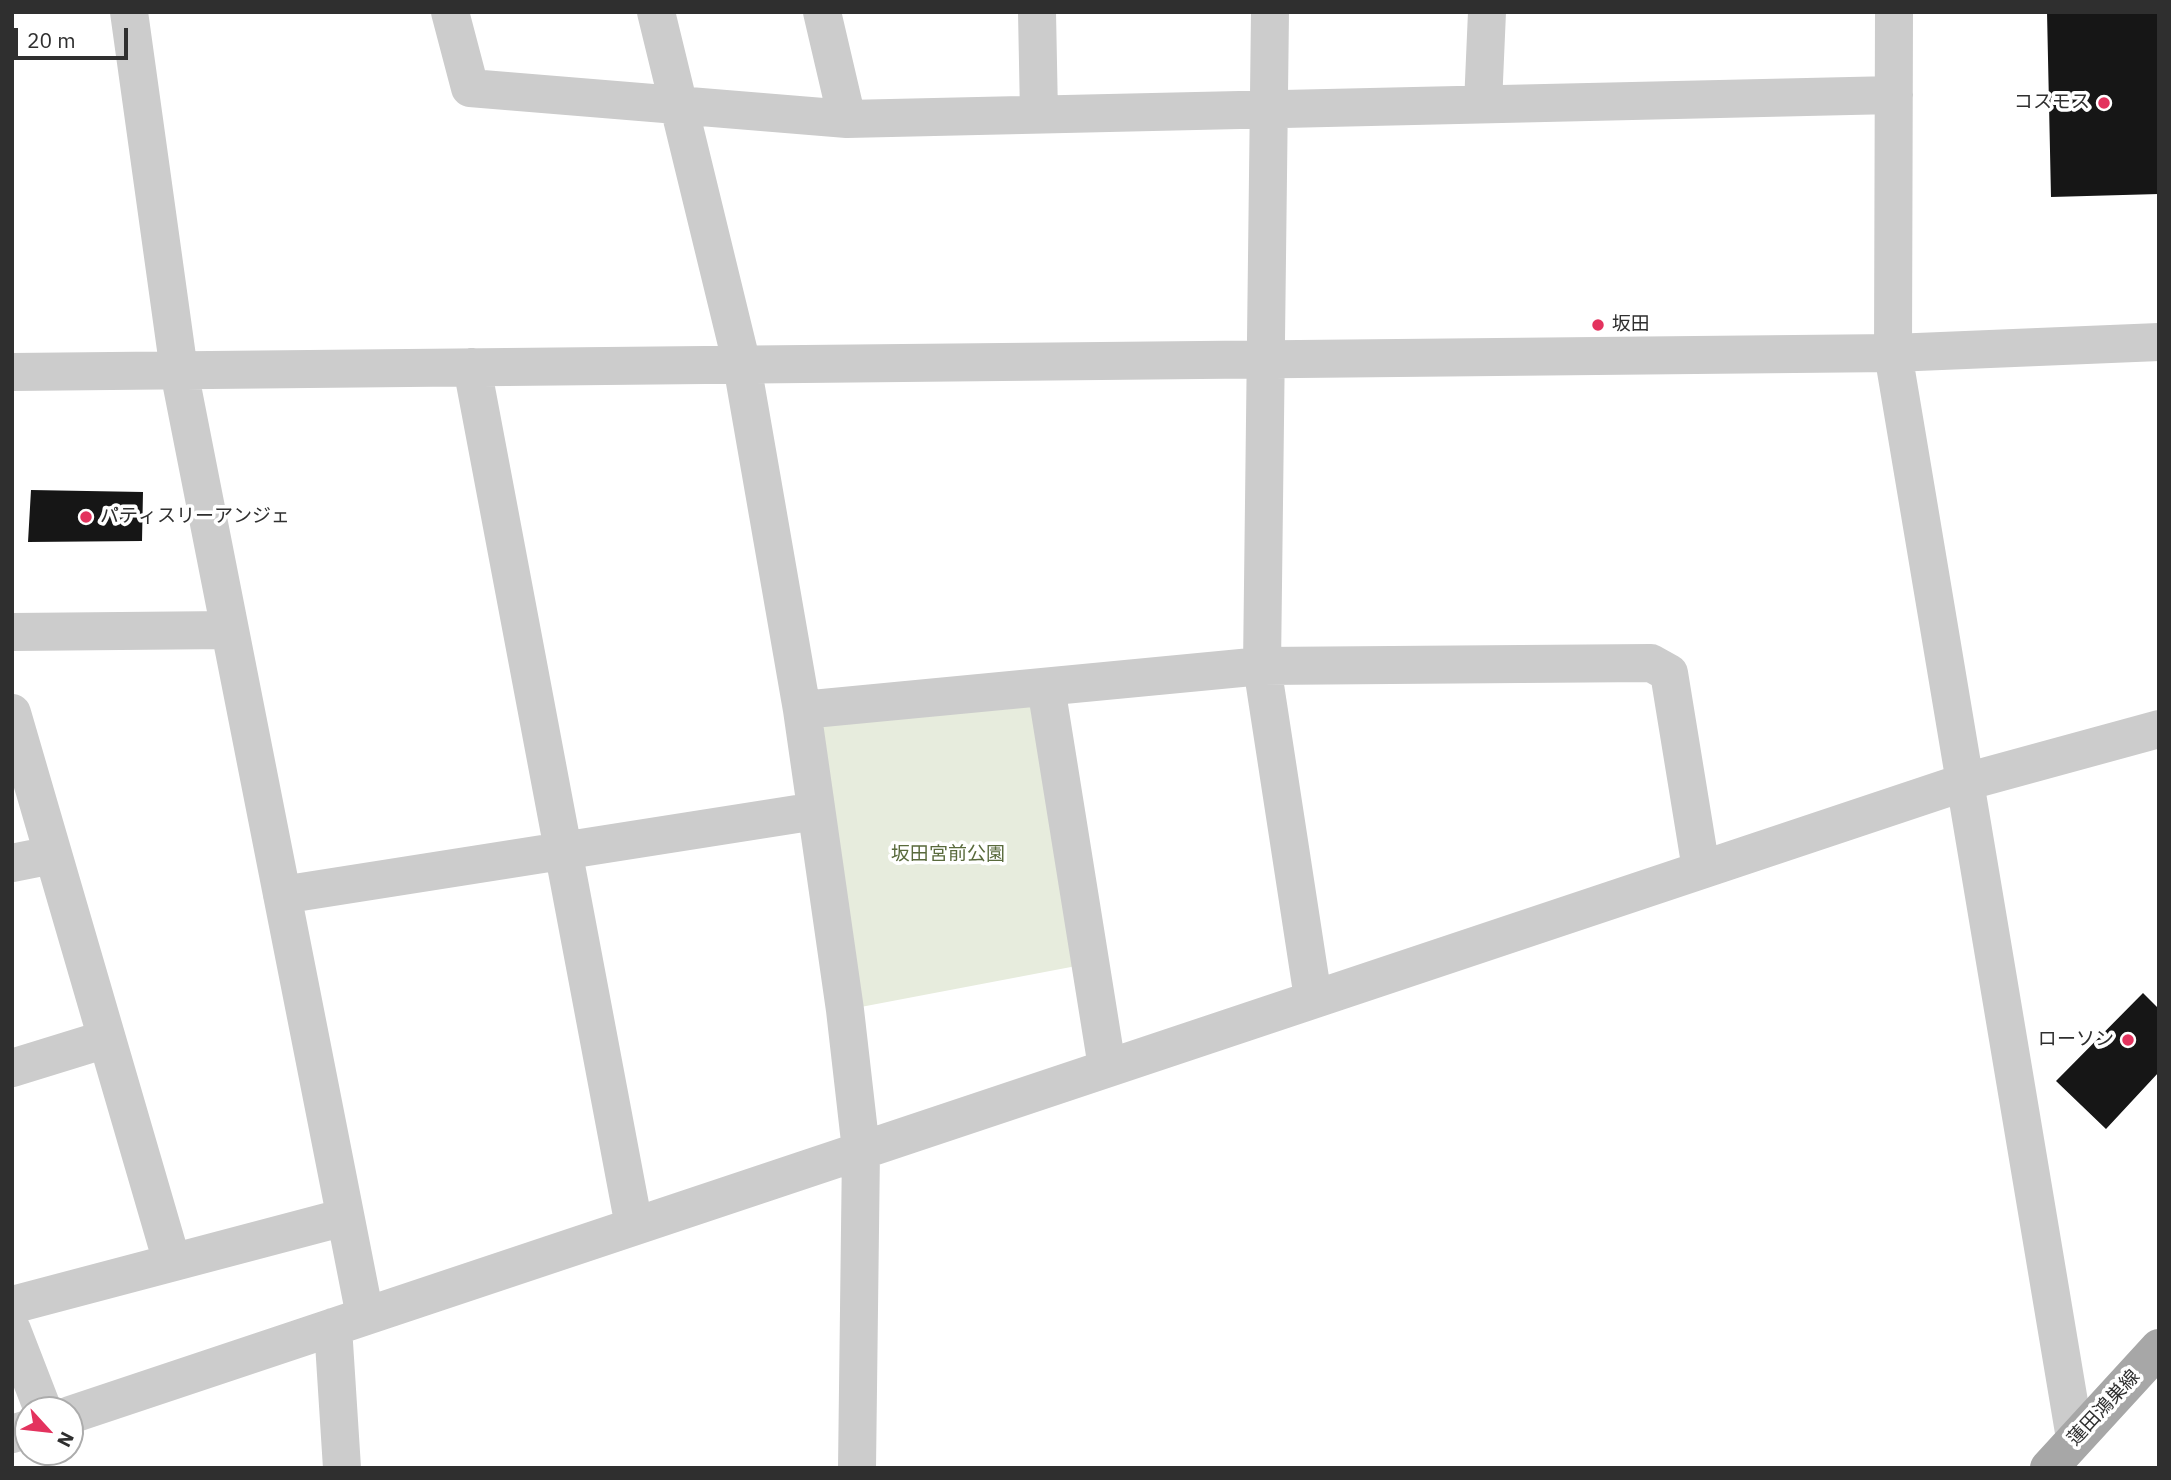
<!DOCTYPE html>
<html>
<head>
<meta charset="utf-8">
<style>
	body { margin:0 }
	#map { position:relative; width:2171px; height:1480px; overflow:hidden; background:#fff; font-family:"IBM Plex Sans",sans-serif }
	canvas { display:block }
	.frame { position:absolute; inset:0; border:14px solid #2f2f2f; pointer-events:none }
	.north { position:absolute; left:14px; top:1396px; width:70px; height:70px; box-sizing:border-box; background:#fff; border:2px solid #acacac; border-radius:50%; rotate:117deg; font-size:19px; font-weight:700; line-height:28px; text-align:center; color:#2f2f2f }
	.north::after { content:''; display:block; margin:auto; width:24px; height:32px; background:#e3335e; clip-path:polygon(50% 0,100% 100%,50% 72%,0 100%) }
	.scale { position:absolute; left:14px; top:28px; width:114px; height:32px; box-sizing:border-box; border:4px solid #2f2f2f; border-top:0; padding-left:9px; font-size:21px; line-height:24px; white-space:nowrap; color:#2f2f2f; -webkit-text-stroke:5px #fff; paint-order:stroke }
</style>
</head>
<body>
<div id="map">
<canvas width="2171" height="1480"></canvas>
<div class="frame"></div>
<div class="north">N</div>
<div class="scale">20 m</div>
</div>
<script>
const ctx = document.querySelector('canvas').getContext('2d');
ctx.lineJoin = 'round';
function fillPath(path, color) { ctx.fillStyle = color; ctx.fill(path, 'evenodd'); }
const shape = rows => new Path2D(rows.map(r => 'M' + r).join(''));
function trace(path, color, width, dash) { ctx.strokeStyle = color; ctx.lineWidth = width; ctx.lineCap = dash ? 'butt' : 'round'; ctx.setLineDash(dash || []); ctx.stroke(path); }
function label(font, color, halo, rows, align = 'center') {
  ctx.font = font + ' "IBM Plex Sans","Noto Sans JP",sans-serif'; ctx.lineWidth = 7; ctx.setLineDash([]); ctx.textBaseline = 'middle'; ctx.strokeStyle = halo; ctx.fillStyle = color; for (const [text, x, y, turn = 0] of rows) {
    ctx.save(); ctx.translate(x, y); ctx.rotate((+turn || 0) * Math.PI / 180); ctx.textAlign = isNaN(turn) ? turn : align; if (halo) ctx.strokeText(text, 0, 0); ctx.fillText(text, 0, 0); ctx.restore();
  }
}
const green = shape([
	[1046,687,1092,963,845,1010,802,710]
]);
const building = shape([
	[2047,12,2159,12,2159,194,2051,197],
	[31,490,143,492,142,541,28,542],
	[2143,993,2159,1009,2159,1072,2106,1129,2056,1081]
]);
const minor = shape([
	[129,12,179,371,365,1316],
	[450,12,470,88,847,119,1894,95],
	[656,12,742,365,802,710,845,1010,861,1150,857,1468],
	[822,12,847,119],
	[1037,12,1039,114],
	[1270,12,1262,666,1313,998],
	[1894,12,1893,353,2075,1438],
	[1483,104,1487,12],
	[472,367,634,1226],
	[12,372,1893,353,2159,342],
	[12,632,229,630],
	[1046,687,1107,1067],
	[802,710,1262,666,1651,663,1669,673,1701,869],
	[12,713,172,1262],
	[12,863,52,855],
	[282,895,816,811],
	[12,1068,106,1039],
	[12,1305,345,1217],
	[333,1327,342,1468],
	[12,1330,43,1410],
	[70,1415,1965,782,2159,729],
	[12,1434,28,1429]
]);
const major = shape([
	[2049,1468,2159,1348]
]);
const markers = [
	[2104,103,7,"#e3335e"],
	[1598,325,7,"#e3335e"],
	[86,517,7,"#e3335e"],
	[2128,1040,7,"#e3335e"]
];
const poiNames = [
	["コスモス",2090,103],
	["坂田",1612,325,"left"],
	["パティスリーアンジェ",100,517,"left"],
	["ローソン",2114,1040]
];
const parkNames = [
	["坂田宮前公園",948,855]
];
const streetNames = [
	["蓮田鴻巣線",2104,1408,-47]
];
fillPath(green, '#e7ecdd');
fillPath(building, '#161616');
trace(minor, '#ccc', 38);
trace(major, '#a7a7a7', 38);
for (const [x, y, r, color] of markers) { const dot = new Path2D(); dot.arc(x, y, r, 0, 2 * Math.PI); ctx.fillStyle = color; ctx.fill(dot); trace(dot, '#fff', 2.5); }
label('19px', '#2f2f2f', '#fff', poiNames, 'right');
label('19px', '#596a3c', '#fff', parkNames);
label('19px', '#2f2f2f', '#fff', streetNames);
</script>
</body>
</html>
